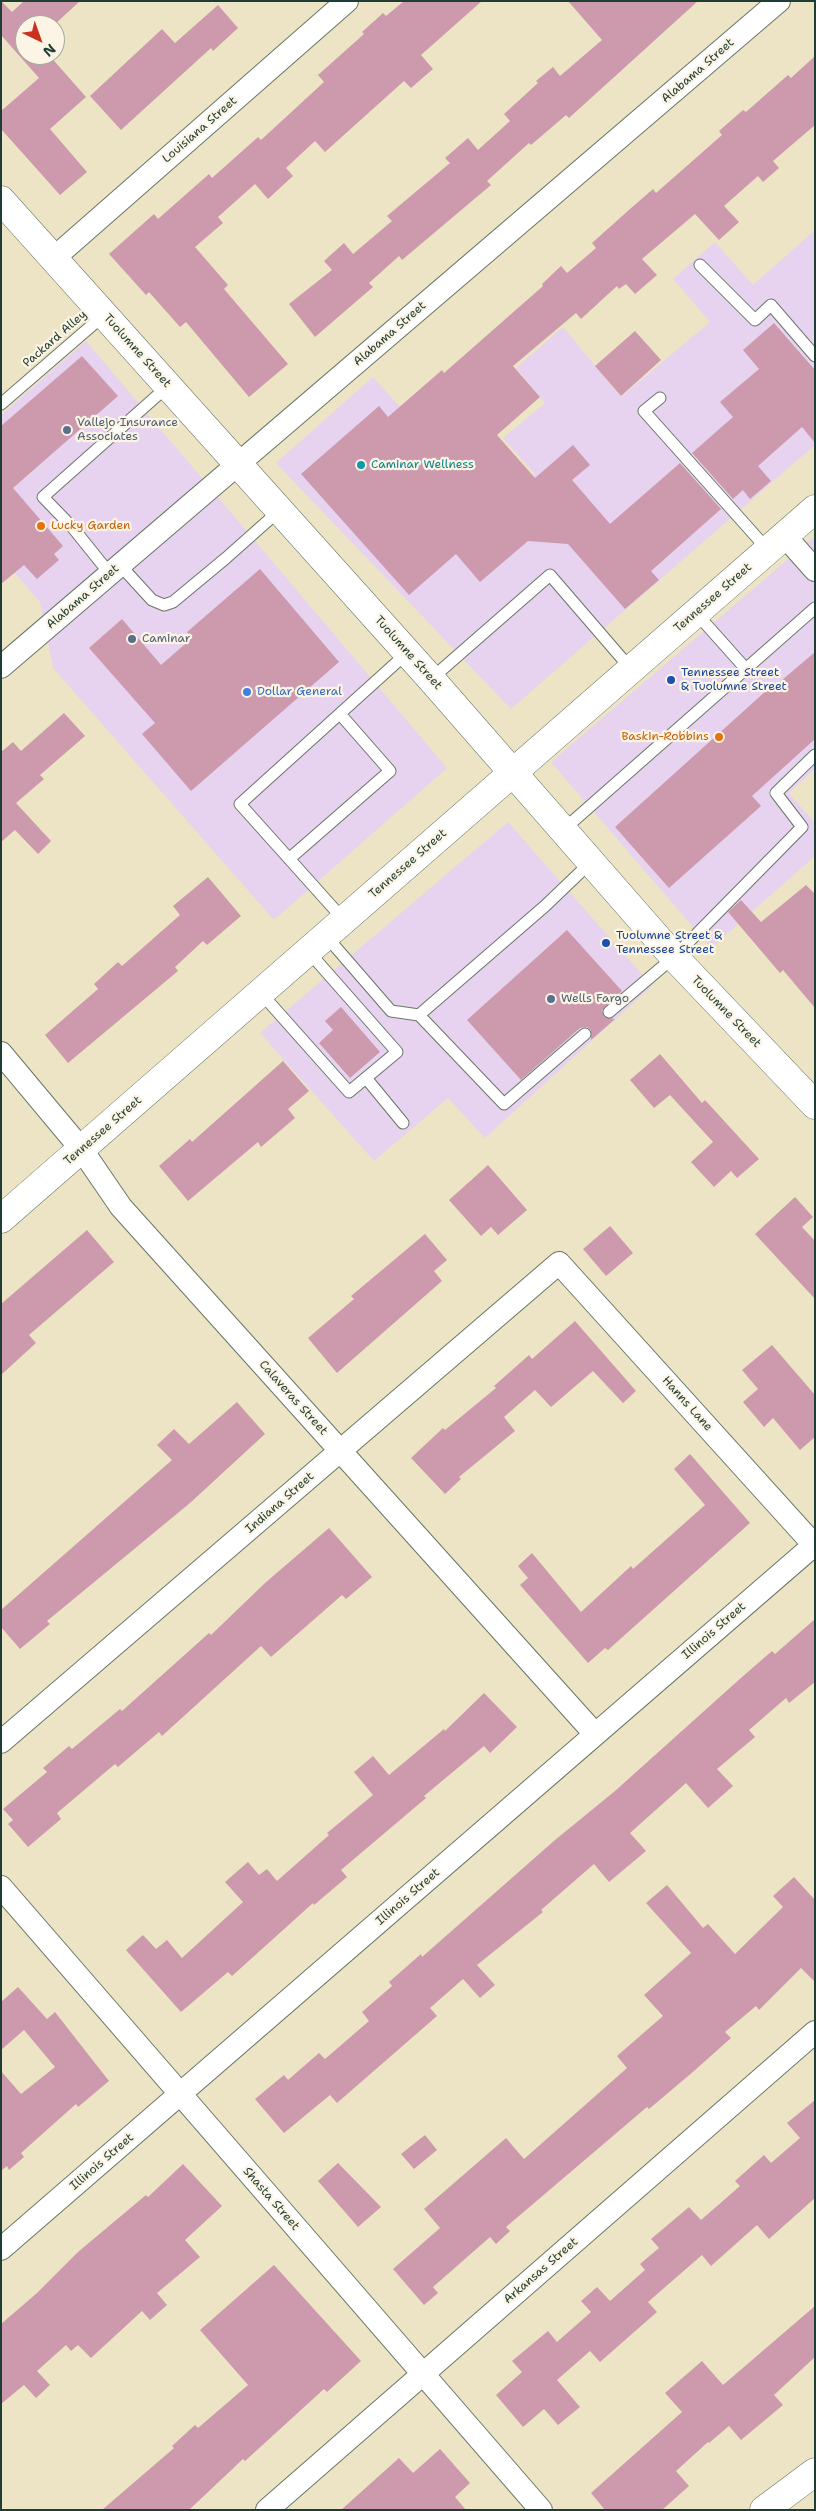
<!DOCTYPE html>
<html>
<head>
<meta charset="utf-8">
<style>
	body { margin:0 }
	#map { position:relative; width:816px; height:2511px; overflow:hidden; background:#ede4c5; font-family:"Shantell Sans",sans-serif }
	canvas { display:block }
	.frame { position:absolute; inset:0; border:2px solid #1f3d34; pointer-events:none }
	.north { position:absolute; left:15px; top:15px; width:50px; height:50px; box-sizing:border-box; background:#fcf5e5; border:1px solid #a4ab9e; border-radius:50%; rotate:138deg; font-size:14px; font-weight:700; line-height:20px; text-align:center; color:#1f3d34 }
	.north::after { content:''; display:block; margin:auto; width:18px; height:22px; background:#c8321e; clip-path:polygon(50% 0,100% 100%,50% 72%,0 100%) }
</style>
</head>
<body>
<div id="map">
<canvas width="816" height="2511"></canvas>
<div class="frame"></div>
<div class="north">N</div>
</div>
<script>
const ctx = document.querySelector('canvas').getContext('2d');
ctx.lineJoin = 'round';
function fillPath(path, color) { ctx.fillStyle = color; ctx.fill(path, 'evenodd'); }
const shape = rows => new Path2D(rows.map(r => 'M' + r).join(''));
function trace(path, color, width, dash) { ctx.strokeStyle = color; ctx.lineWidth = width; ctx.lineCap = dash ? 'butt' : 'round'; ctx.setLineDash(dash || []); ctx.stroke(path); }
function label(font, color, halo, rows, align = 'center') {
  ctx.font = font + ' "Shantell Sans",sans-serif'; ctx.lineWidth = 4.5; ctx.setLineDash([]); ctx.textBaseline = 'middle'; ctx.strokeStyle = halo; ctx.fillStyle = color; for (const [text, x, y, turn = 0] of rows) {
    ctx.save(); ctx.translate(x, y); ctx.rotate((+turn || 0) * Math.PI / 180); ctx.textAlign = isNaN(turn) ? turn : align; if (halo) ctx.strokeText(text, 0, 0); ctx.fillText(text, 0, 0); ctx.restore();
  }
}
const built = shape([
	[815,230,815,445,511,709,276,463,373,377,494,511,535,474,503,438,545,403,516,368,563,327,621,397,710,322,673,279,715,242,753,285],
	[86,341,447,768,274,920,53,668,40,602,1,557,1,415],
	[815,536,815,769,789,793,815,823,815,856,711,948,551,762],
	[508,822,652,986,485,1138,448,1098,374,1161,260,1033]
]);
const building = shape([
	[1,1,12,12,24,1,80,1,54,25,25,25,25,55,49,55,86,97,50,129,87,172,60,195,1,129,1,111,39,78,1,35],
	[404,1,482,1,421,55,433,69,411,88,404,81,325,152,315,141,286,168,293,176,268,199,255,184,218,217,223,223,195,247,228,285,224,289,288,364,249,397,186,322,180,327,149,292,146,295,109,254,154,214,158,219,209,174,212,178,258,137,261,140,324,82,318,75,364,34,362,32,383,13,386,16],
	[568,1,698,1,569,118,566,115,531,145,529,143,487,181,491,185,402,260,399,256,369,283,373,287,315,337,289,304,332,270,324,261,344,243,353,254,392,221,387,216,450,163,445,158,468,138,478,150,510,121,504,114,538,83,536,81,553,67,560,76,602,40],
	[218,5,238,28,213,51,211,48,121,130,90,96,162,29,175,43],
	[815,56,815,125,773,161,779,168,763,182,758,176,724,206,739,222,719,240,695,214,642,259,657,275,635,294,626,284,619,289,617,286,581,319,576,313,513,366,540,397,497,435,535,478,573,445,590,465,572,480,610,524,680,463,721,509,651,571,659,580,625,609,568,544,528,541,480,582,456,554,409,595,301,474,379,406,388,417,442,370,444,373,543,286,542,284,561,266,567,273,596,248,592,243,630,209,653,189,656,193,722,135,719,131,743,110,746,112,788,75,791,78],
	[774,323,815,370,815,443,802,427,758,466,771,481,750,499,743,490,733,499,692,453,733,417,720,402,759,369,743,350],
	[635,331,661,360,621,396,595,366],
	[82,356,118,396,13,488,63,546,54,554,59,560,37,579,24,565,1,584,1,426],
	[260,569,339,662,191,791,142,734,155,723,89,648,122,619,161,665,192,638,187,632],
	[815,652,815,739,752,796,761,806,669,888,615,827,767,690,768,692],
	[64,713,85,736,40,775,44,779,16,803,51,841,38,854,15,830,1,842,1,752,13,742,21,751],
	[208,877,241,916,207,945,203,941,175,967,178,971,68,1063,45,1035,98,989,94,984,118,962,122,966,180,915,173,906],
	[806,885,815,894,815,1008,783,970,780,973,728,912,741,900,761,922],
	[567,930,622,991,602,1010,604,1017,615,1019,591,1040,591,1030,587,1027,580,1028,521,1080,467,1020],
	[341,1007,380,1052,350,1078,319,1043,333,1030,325,1021],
	[660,1054,702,1103,705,1100,759,1159,737,1178,731,1171,714,1187,691,1162,713,1142,670,1095,654,1108,630,1080],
	[283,1061,309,1091,288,1109,295,1118,261,1147,258,1142,188,1201,159,1166,190,1139,192,1142],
	[488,1165,527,1210,498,1235,491,1227,481,1236,449,1200],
	[795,1197,813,1217,802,1227,815,1241,815,1299,755,1234],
	[610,1226,633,1253,606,1276,583,1249],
	[87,1230,114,1262,29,1335,36,1343,1,1375,1,1304],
	[425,1234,447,1260,434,1271,442,1281,337,1373,308,1338,354,1299,351,1296],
	[575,1321,636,1391,623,1403,593,1371,551,1407,535,1390,504,1417,515,1431,459,1477,461,1479,445,1494,411,1458,443,1428,445,1430,496,1388,494,1386,529,1355,532,1359],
	[772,1345,815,1395,815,1437,800,1450,773,1418,764,1427,743,1402,758,1389,742,1370],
	[237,1402,265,1434,190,1503,47,1621,50,1624,20,1649,1,1627,1,1610,172,1460,157,1445,174,1429,189,1444],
	[690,1454,750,1523,608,1650,605,1648,588,1663,520,1585,528,1578,518,1566,532,1553,581,1612,631,1566,633,1569,705,1505,674,1469],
	[329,1528,372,1577,346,1599,342,1595,271,1657,261,1646,162,1736,159,1732,118,1767,115,1764,57,1813,61,1819,28,1847,8,1824,13,1820,3,1809,47,1772,43,1768,69,1746,72,1749,120,1709,122,1711,209,1633,211,1635,265,1583],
	[815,1619,815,1682,789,1703,786,1698,749,1730,755,1737,717,1769,733,1786,708,1808,686,1783,630,1833,646,1851,609,1882,594,1864,541,1910,543,1912,477,1965,495,1985,480,1998,463,1979,430,2008,437,2016,337,2103,330,2095,284,2133,255,2099,284,2075,288,2080,319,2053,325,2059,369,2021,362,2012,392,1986,389,1982,421,1954,422,1957,555,1840,615,1791,742,1677,772,1651,775,1654],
	[484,1693,517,1727,490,1753,484,1746,424,1796,426,1798,341,1870,347,1877,314,1905,313,1903,232,1976,228,1972,181,2012,126,1950,143,1935,156,1949,167,1940,182,1958,243,1902,225,1882,248,1862,259,1875,267,1869,277,1881,329,1835,327,1833,373,1795,354,1772,373,1756,389,1775,444,1729,445,1731],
	[794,1877,815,1900,815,1982,801,1968,759,2010,756,2006,725,2032,731,2038,694,2071,649,2109,647,2107,506,2227,510,2231,496,2244,490,2237,457,2266,433,2287,438,2293,424,2305,393,2269,440,2228,424,2209,506,2138,524,2159,627,2068,617,2056,663,2016,644,1995,691,1953,646,1903,667,1885,703,1928,708,1924,735,1954,783,1907,773,1896],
	[18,1987,47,2019,55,2012,109,2081,78,2107,76,2104,21,2153,24,2157,9,2170,7,2166,1,2171,1,2071,21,2094,55,2067,24,2030,1,2050,1,2002],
	[815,2100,815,2198,769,2239,757,2225,711,2266,702,2255,648,2302,657,2312,600,2362,590,2351,557,2380,580,2407,558,2425,544,2409,523,2427,496,2395,522,2372,512,2361,548,2331,557,2342,591,2312,581,2301,597,2287,610,2301,645,2270,640,2264,659,2248,651,2239,689,2207,701,2220,740,2186,735,2181,764,2155,771,2163,800,2138,787,2123],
	[425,2135,437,2150,414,2169,401,2154],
	[338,2163,381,2207,358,2227,318,2181],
	[183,2164,222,2206,185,2240,200,2257,157,2293,167,2305,150,2320,142,2311,91,2358,78,2345,71,2351,66,2345,37,2371,50,2385,36,2398,24,2385,1,2404,1,2324,37,2293,78,2252,146,2195,148,2197],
	[274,2265,361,2361,327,2392,324,2389,245,2461,243,2459,189,2510,102,2510,174,2448,172,2446,195,2425,198,2428,248,2385,200,2330],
	[815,2306,815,2357,774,2395,783,2405,741,2440,729,2426,709,2443,708,2442,676,2471,689,2486,662,2510,605,2510,591,2493,682,2412,665,2393,702,2361,723,2385],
	[440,2449,470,2483,455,2497,466,2510,341,2510,399,2458,413,2473]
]);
const lane = shape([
	[700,265,755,320,771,305,815,356],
	[660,398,644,411,768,550],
	[1,404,104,315],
	[120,565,152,600,164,605,173,602,226,558,280,510],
	[110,574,73,528,43,497,168,386],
	[696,613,746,669],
	[431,679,550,575,631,669],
	[563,830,815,608],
	[289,859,390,771,340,714],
	[344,920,240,804,407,653],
	[326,936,391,1011,419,1015,504,1104,585,1034],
	[260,992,349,1092,397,1052,308,951],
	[609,1012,674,957,802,827,776,793,815,755],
	[419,1015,545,906,591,862],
	[366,1078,403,1123]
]);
const street = shape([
	[54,258,347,1],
	[784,535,815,570],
	[1,667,779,1],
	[1,1053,82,1150,121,1207,595,1734],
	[1,1742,559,1263,815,1546],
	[1,1887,541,2510],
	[1,2249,814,1545],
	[267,2510,815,2032]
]);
const secondary = shape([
	[1,200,431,679,674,957,815,1105],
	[1,1219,815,509],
	[764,2510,815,2472]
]);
const markers = [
	[67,430,5,"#5c6f8a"],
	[361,465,5,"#0f9aa8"],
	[41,526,5,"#e8710a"],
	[132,639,5,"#5c6f8a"],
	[671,680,5,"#1a4fb4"],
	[247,692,5,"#3f7fe0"],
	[719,737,5,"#e8710a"],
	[606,943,5,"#1a4fb4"],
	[551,999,5,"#5c6f8a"]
];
const streetNames = [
	["Alabama Street",698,71,-41],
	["Louisiana Street",200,130,-41],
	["Alabama Street",390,334,-41],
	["Packard Alley",55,339,-41],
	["Tuolumne Street",137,351,48],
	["Alabama Street",83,597,-41],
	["Tennessee Street",713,598,-41],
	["Tuolumne Street",408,653,48],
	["Tennessee Street",408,864,-41],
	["Tuolumne Street",726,1012,46],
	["Tennessee Street",103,1131,-41],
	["Calaveras Street",293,1398,48],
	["Hanns Lane",687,1404,48],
	["Indiana Street",280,1503,-41],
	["Illinois Street",714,1631,-41],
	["Illinois Street",408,1897,-41],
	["Illinois Street",102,2162,-41],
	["Shasta Street",271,2199,49],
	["Arkansas Street",541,2271,-41]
];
const serviceNames = [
	["Vallejo Insurance",77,423],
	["Associates",77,437],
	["Caminar",142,639],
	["Wells Fargo",561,999]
];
const cultureNames = [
	["Caminar Wellness",371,465]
];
const foodNames = [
	["Lucky Garden",51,526],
	["Baskin-Robbins",709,737,"right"]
];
const transitNames = [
	["Tennessee Street",681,673],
	["& Tuolumne Street",681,687],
	["Tuolumne Street &",616,936],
	["Tennessee Street",616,950]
];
const shopNames = [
	["Dollar General",257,692]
];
fillPath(built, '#e7d2ef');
fillPath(building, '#cd9aad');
trace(lane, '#677767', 13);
trace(street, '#677767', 24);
trace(secondary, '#677767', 29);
trace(lane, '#fff', 11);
trace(street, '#fff', 22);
trace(secondary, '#fff', 28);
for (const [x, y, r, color] of markers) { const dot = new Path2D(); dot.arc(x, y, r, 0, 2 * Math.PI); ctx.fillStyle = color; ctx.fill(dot); trace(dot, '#fcf5e5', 2); }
label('12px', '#1f3d34', '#fcf5e5', streetNames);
label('12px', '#4e5e75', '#fcf5e5', serviceNames, 'left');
label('12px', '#0d838f', '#fcf5e5', cultureNames, 'left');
label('12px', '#c56008', '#fcf5e5', foodNames, 'left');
label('12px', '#164399', '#fcf5e5', transitNames, 'left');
label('12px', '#366cbe', '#fcf5e5', shopNames, 'left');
</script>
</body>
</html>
